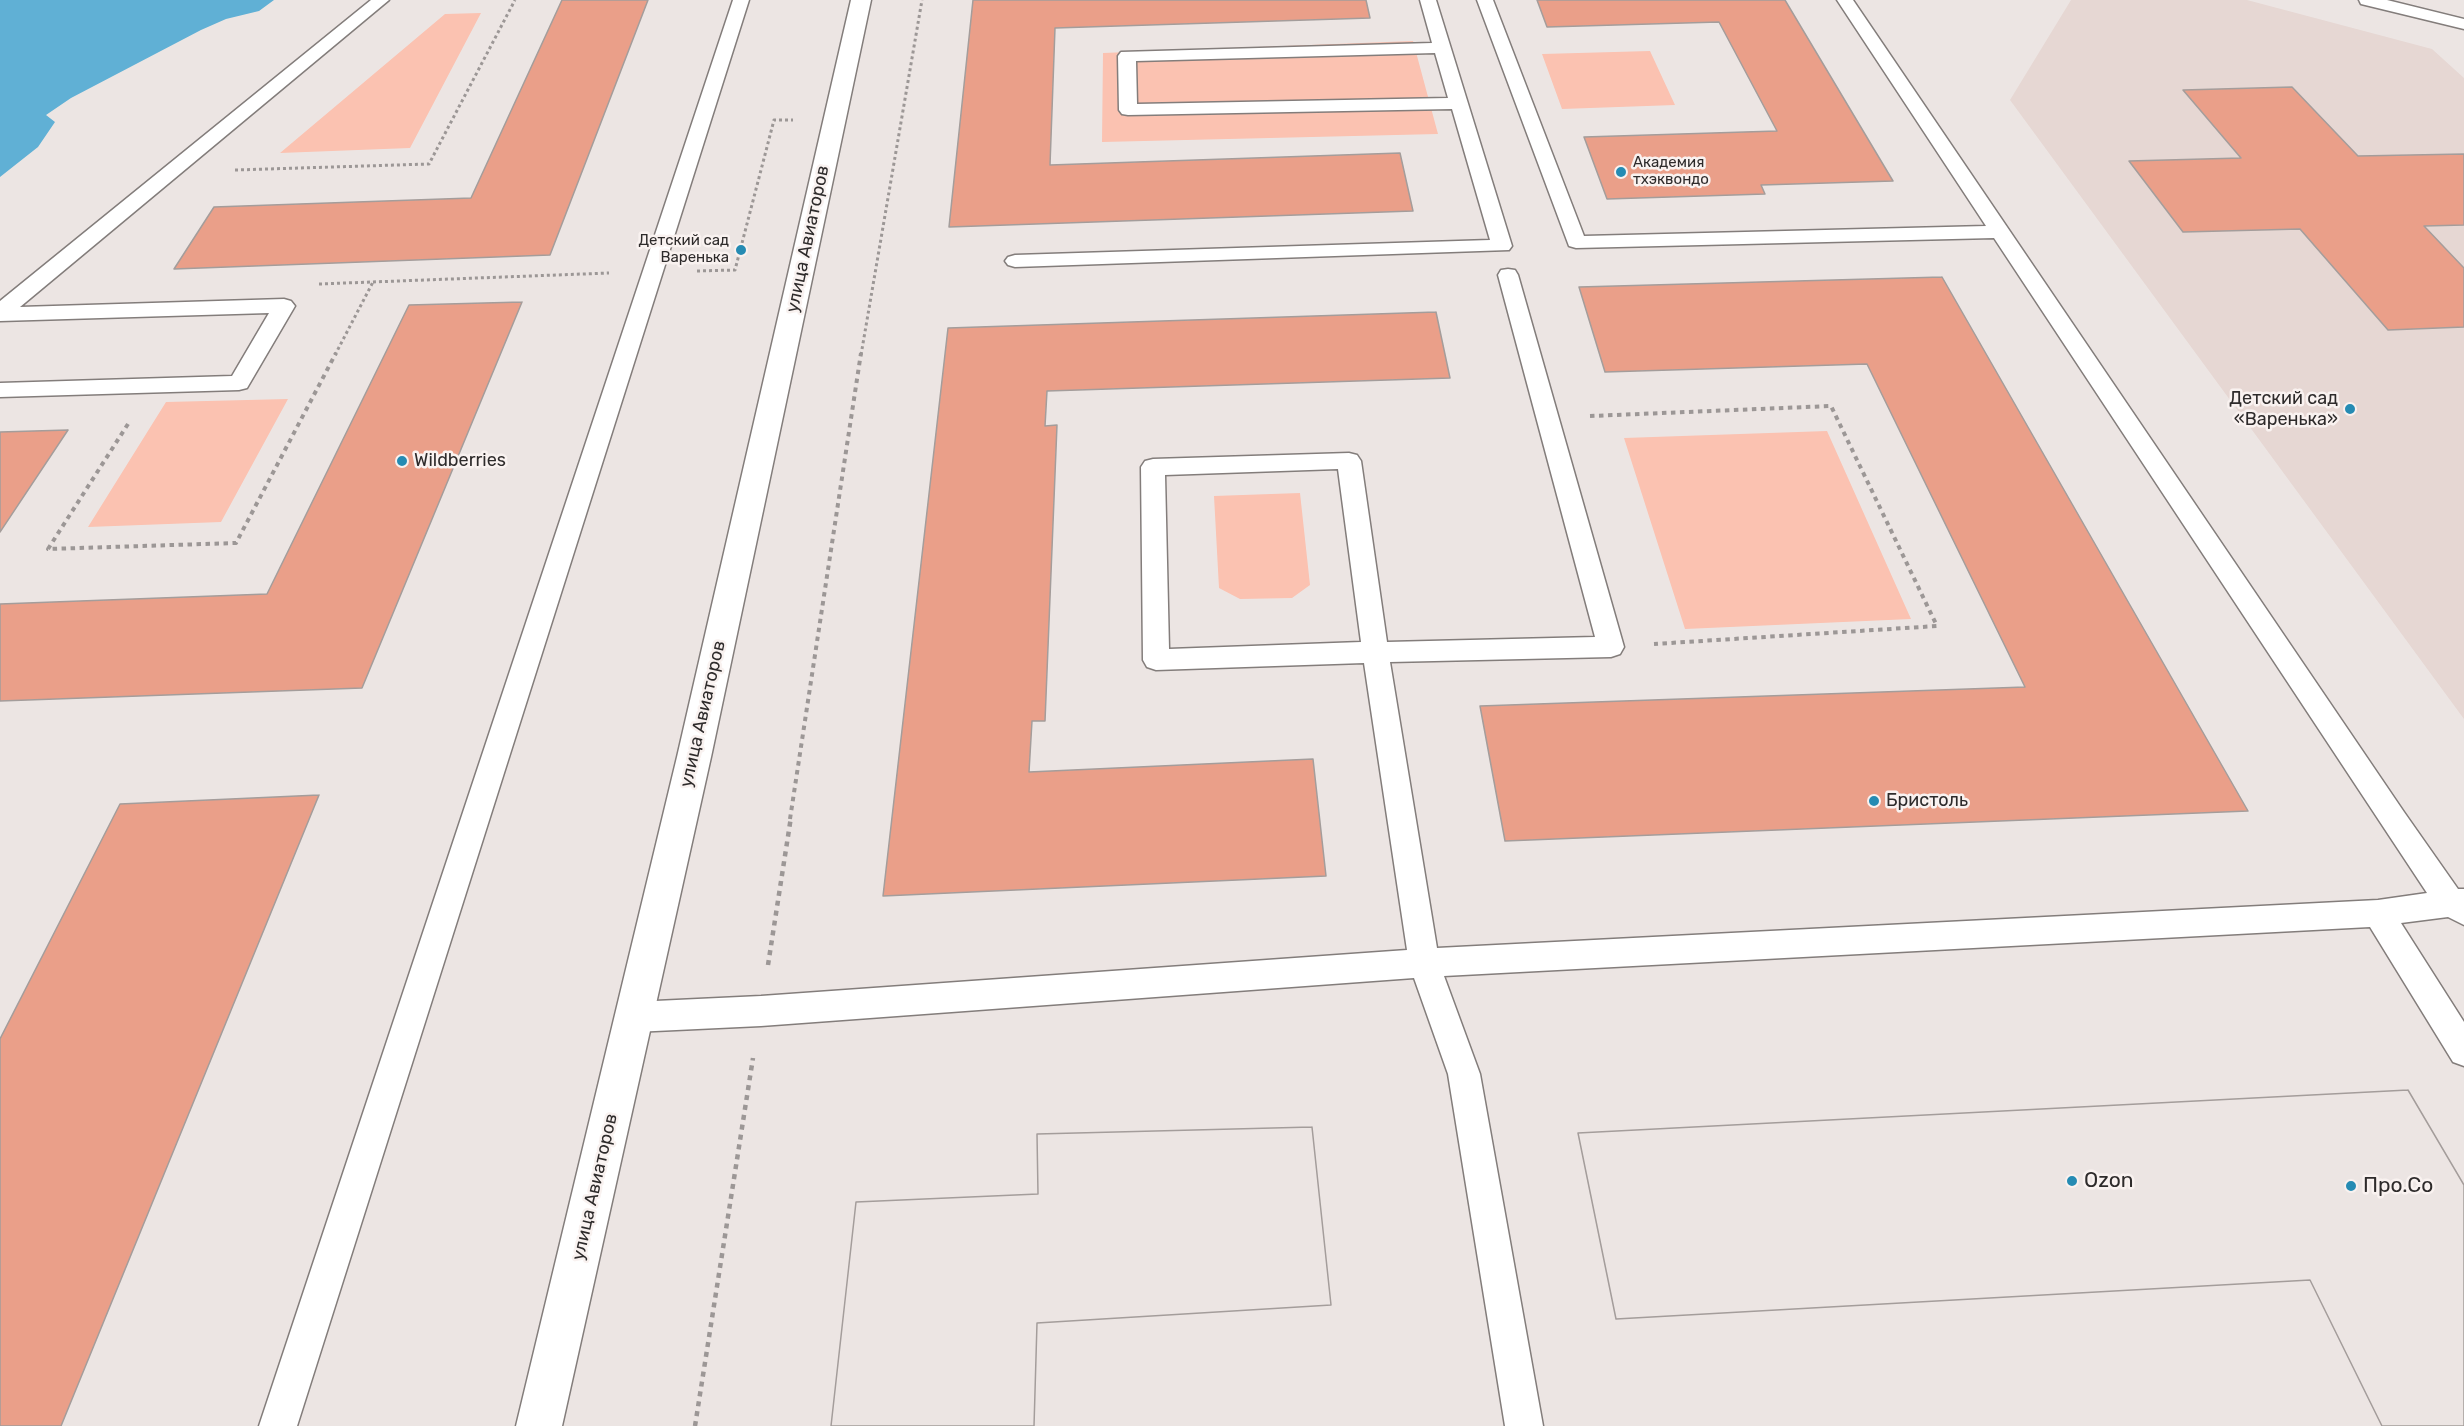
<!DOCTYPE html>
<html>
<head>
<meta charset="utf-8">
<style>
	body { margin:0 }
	canvas { display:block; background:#ece5e3 }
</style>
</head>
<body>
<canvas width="2464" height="1426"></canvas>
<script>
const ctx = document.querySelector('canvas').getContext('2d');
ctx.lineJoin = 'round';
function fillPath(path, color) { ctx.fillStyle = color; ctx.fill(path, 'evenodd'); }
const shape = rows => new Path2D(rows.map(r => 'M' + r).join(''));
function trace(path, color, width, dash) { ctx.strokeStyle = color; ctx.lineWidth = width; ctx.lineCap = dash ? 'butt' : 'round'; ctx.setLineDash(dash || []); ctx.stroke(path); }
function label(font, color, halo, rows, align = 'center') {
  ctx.font = font + ' Rubik,sans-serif'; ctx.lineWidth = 5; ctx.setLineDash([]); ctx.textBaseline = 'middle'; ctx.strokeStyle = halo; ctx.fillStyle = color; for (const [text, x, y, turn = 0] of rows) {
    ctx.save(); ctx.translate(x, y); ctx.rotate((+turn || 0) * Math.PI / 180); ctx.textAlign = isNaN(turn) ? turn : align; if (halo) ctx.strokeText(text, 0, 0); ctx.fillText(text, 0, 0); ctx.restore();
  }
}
const built = shape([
	[2071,0,2247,0,2432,49,2464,78,2464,719,2010,100]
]);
const green = shape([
	[481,13,410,148,280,153,445,14],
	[1413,41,1438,134,1102,142,1103,53],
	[1650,51,1675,105,1562,109,1542,54],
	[288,399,221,522,88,527,166,402],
	[1827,431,1911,619,1685,629,1624,438],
	[1300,493,1310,585,1292,598,1240,599,1219,588,1214,496]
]);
const water = shape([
	[0,0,274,0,259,11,226,19,201,30,71,98,46,115,55,122,38,147,0,177]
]);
const building = shape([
	[562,0,648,0,550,255,174,269,214,207,471,198,562,0],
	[973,0,1366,0,1370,18,1055,28,1050,165,1400,153,1413,211,949,227,973,0],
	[1537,0,1785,0,1893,181,1761,185,1765,194,1607,199,1584,137,1777,131,1719,22,1547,27,1537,0],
	[2292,87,2358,156,2464,154,2464,225,2424,226,2464,268,2464,327,2388,330,2300,229,2183,232,2129,161,2241,158,2183,90,2292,87],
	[1942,277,2248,811,1505,841,1480,706,2025,687,1867,364,1605,372,1579,287,1942,277],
	[522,302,362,688,0,701,0,604,267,594,409,305,522,302],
	[1436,312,1450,378,1047,391,1045,426,1057,425,1045,721,1032,721,1029,772,1313,759,1326,876,883,896,948,328,1436,312],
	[68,430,0,532,0,432,68,430],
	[319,795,61,1426,0,1426,0,1039,120,804,319,795],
	[2408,1090,2464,1185,2464,1426,2382,1426,2310,1280,1616,1319,1578,1133,2408,1090],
	[2408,1090,2464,1185,2464,1426,2382,1426,2310,1280,1616,1319,1578,1133,2408,1090],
	[1312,1127,1331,1305,1037,1323,1034,1426,831,1426,856,1202,1038,1194,1037,1134,1312,1127],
	[1312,1127,1331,1305,1037,1323,1034,1426,831,1426,856,1202,1038,1194,1037,1134,1312,1127]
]);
const pathFar2 = shape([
	[235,170,429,164,515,0],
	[697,271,735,270,774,120,793,120],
	[319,284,609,273],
	[335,355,373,282],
	[861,355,922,0]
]);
const pathFar1 = shape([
	[1590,416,1831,406,1937,626,1654,644],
	[128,424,48,549,236,543,336,353],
	[790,819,861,353]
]);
const path = shape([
	[768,965,791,817],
	[695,1426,753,1058]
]);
const service = shape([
	[371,0,389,0,20,307,284,299,291,301,295,306,247,388,239,390,0,397,0,383,232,376,269,313,0,321,0,301,371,0],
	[733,0,749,0,297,1426,259,1426,733,0],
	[1420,0,1436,0,1512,246,1509,250,1015,267,1008,265,1005,261,1008,257,1015,255,1490,240,1452,109,1128,115,1122,114,1119,110,1118,56,1121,52,1432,43,1420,0],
	[1435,53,1448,98,1137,104,1136,61,1435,53],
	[1477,0,1493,0,1584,236,1986,226,1837,0,1853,0,2404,812,2458,889,2464,889,2464,925,2448,917,2401,923,2464,1022,2464,1066,2453,1062,2370,927,1444,976,1480,1074,1543,1426,1505,1426,1448,1074,1414,978,761,1026,634,1032,623,1027,618,1017,623,1007,634,1002,761,996,1407,950,1364,663,1156,670,1147,667,1143,660,1141,467,1145,461,1153,459,1349,453,1357,455,1361,461,1387,642,1595,637,1498,275,1501,270,1508,269,1515,270,1518,275,1624,647,1620,654,1611,657,1390,662,1437,948,2378,900,2427,893,1994,238,1576,248,1569,246,1477,0],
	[1338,469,1361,642,1169,649,1165,475,1338,469],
	[2359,0,2387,0,2464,19,2464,29,2361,4,2359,0]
]);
const minor = shape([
	[851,0,871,0,711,757,562,1426,516,1426,677,757,851,0]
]);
const markers = [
	[1621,172,6,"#258bb3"],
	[741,250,6,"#258bb3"],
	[2350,409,6,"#258bb3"],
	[402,461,6,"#258bb3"],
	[1874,801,6,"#258bb3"],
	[2072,1181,6,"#258bb3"],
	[2351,1186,6,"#258bb3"]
];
const farPoinames = [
	["Академия",1633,163],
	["тхэквондо",1633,180],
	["Детский сад",729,241,"right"],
	["Варенька",729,258,"right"]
];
const streetNames = [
	["улица Авиаторов",808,239,-78],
	["улица Авиаторов",703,714,-77],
	["улица Авиаторов",595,1187,-77]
];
const poiNames = [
	["Детский сад",2338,399,"right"],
	["«Варенька»",2338,420,"right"],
	["Wildberries",414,461],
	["Бристоль",1886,801]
];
const nearPoinames = [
	["Ozon",2084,1181],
	["Про.Со",2363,1186]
];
fillPath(built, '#e6d7d3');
fillPath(green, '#fbc2b1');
fillPath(water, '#60b0d5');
fillPath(building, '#ea9f89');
trace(building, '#a49d9b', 1.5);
trace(service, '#837d7b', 3);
trace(minor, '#837d7b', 3);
trace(pathFar2, '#9c9796', 3, [3, 3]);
trace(pathFar1, '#9c9796', 4, [4.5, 4.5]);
trace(path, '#9c9796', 4.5, [5, 5]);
fillPath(service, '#fff');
fillPath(minor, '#fff');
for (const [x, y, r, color] of markers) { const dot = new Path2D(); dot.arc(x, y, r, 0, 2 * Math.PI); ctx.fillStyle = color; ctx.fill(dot); trace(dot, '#f9f2f0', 2); }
label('15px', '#2e2b2b', '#f9f2f0', farPoinames, 'left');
label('18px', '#2e2b2b', '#f9f2f0', streetNames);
label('18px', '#2e2b2b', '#f9f2f0', poiNames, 'left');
label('21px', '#2e2b2b', '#f9f2f0', nearPoinames, 'left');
</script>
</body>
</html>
